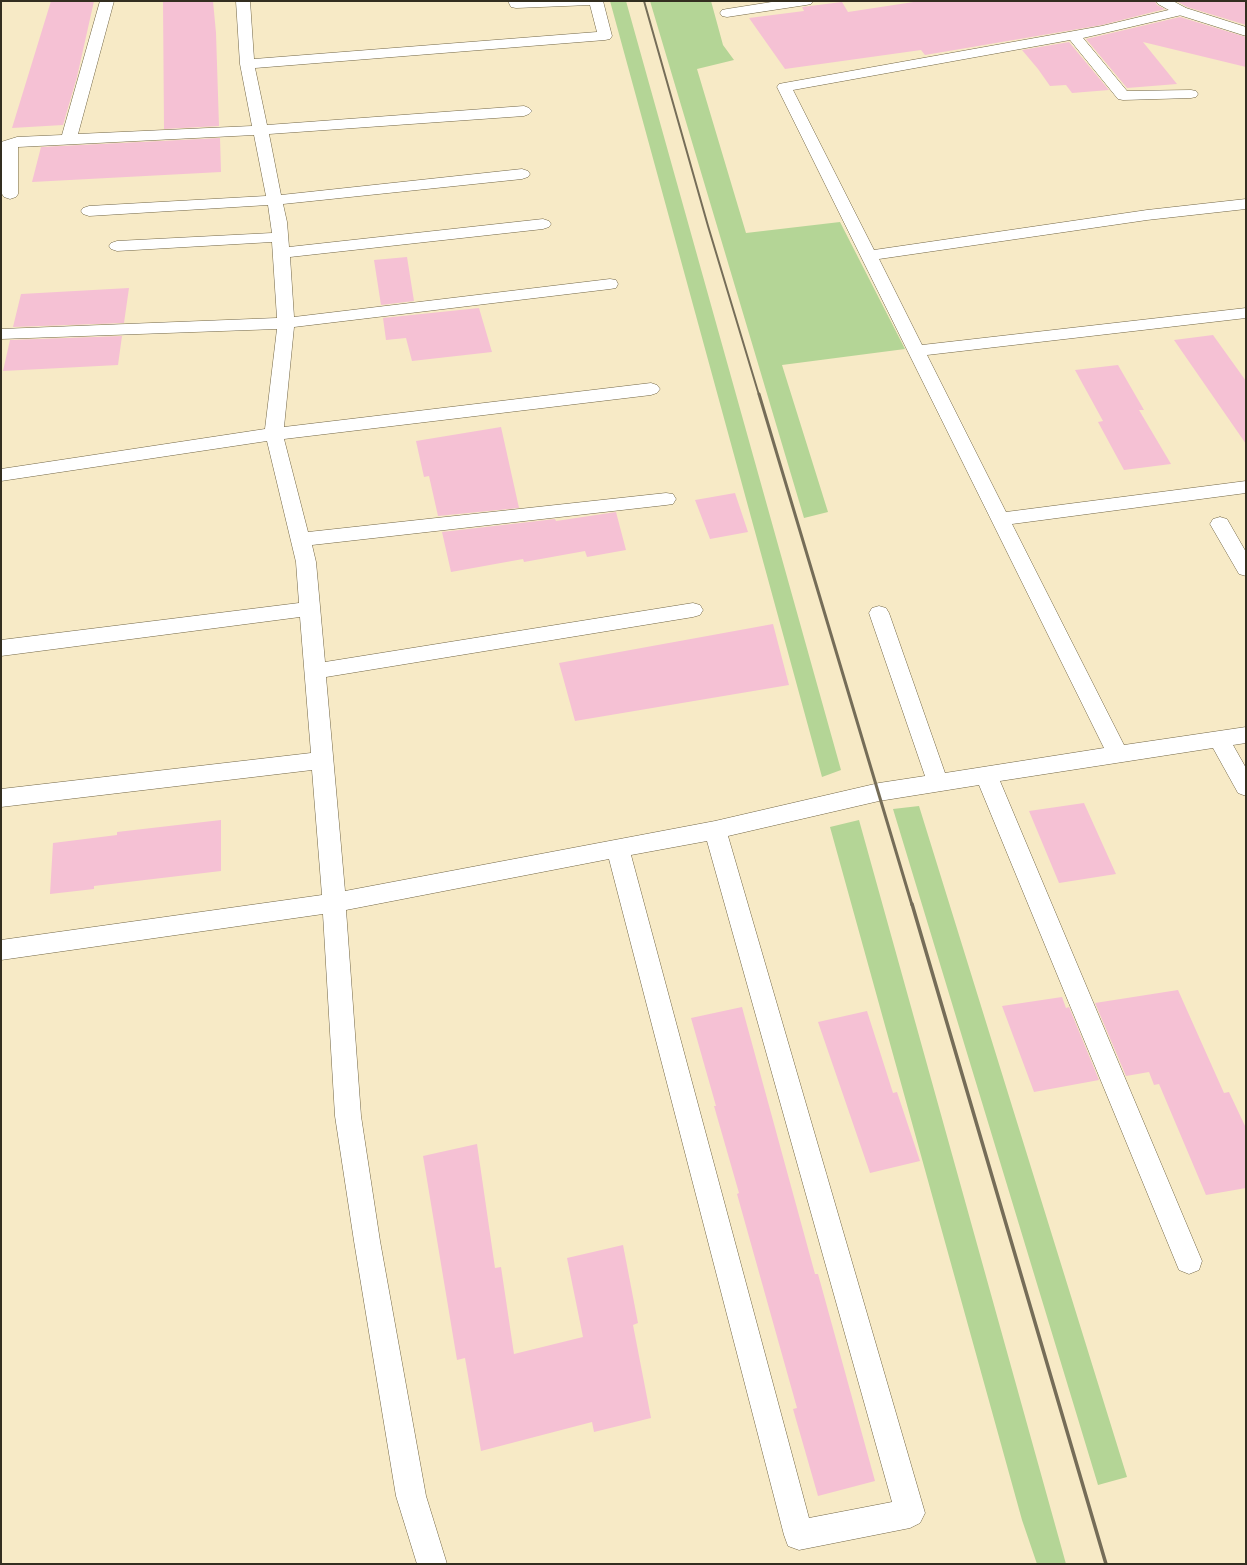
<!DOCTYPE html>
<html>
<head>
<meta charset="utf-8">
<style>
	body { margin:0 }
	#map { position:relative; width:1247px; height:1565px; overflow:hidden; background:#f7eac6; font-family:"Noto Sans",sans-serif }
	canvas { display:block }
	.frame { position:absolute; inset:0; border:2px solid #332e20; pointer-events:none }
</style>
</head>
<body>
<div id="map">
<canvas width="1247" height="1565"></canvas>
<div class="frame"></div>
</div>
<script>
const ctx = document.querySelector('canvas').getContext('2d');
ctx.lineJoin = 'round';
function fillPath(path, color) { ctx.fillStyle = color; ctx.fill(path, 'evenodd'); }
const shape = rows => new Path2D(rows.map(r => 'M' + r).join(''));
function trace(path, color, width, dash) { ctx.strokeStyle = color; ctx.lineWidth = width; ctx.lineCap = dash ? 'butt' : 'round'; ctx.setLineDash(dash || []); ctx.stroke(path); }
const green = shape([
	[610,1,626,1,841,770,822,777],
	[650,1,711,1,723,45,734,60,697,69,746,233,840,222,905,349,782,365,828,512,804,518],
	[919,806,1127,1477,1098,1485,893,809],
	[859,820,1066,1564,1037,1564,1022,1520,830,827]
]);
const building = shape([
	[51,1,94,1,77,77,63,125,12,128],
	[163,1,213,1,216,33,219,126,164,129],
	[920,1,1155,1,1157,5,1165,9,1102,25,925,55,921,50,785,69,749,18,804,11,802,7,842,2,848,12],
	[1176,1,1246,1,1246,25,1187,7],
	[1180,17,1246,37,1246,67,1143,42,1177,84,1127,88,1086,39],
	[1069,42,1109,90,1072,93,1066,85,1050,86,1038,69,1022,50],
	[220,138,221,172,32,182,41,147],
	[407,257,414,301,381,305,374,260],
	[129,288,124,323,13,327,21,294],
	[479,308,492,352,412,361,406,338,386,340,383,318],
	[1213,335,1246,381,1246,444,1174,340],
	[122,336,118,365,3,371,10,340],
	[1118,365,1144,410,1139,410,1171,464,1124,470,1098,422,1103,421,1075,370],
	[501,427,519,508,438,516,429,476,424,477,416,441],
	[735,493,748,532,710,539,695,500],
	[616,512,626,550,587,557,585,551,524,562,523,559,451,572,442,532,555,519,556,521],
	[773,624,789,685,575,721,559,663],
	[1084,803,1116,874,1059,883,1029,811],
	[221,820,221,871,94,886,94,889,50,894,53,843,117,835,117,832],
	[1178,990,1224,1093,1229,1092,1246,1128,1246,1188,1206,1195,1159,1084,1154,1085,1149,1072,1126,1076,1095,1003],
	[1062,997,1066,1008,1069,1007,1099,1080,1034,1092,1002,1006],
	[742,1007,815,1274,818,1274,875,1481,818,1496,793,1409,797,1408,737,1194,739,1193,714,1106,716,1106,691,1018],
	[867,1011,893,1093,897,1092,920,1161,870,1173,818,1022],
	[477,1144,495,1268,501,1267,514,1354,583,1337,567,1258,623,1245,638,1323,633,1325,651,1418,594,1432,592,1422,481,1451,465,1358,457,1360,423,1156]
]);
const minor = shape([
	[100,1,114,1,78,134,252,126,240,64,236,1,250,1,254,59,597,32,590,5,516,8,511,7,508,1,603,1,612,36,610,39,605,40,255,68,267,125,524,106,529,108,532,111,529,114,524,116,269,134,281,195,522,169,528,171,530,174,528,177,522,179,283,204,287,222,289,247,543,219,549,221,551,224,549,227,543,229,290,257,294,317,610,279,616,280,618,284,616,288,610,289,294,327,284,427,651,383,657,385,660,389,657,393,651,395,284,439,308,532,666,493,673,494,676,499,673,504,666,505,312,545,316,562,325,662,693,603,700,605,703,610,700,615,693,617,326,677,345,891,715,821,879,783,925,776,869,613,872,608,879,606,886,608,889,613,945,773,1104,748,777,87,779,84,784,83,1102,26,1181,7,1186,8,1188,11,1186,14,1083,38,1127,91,1191,90,1196,91,1198,94,1196,97,1191,98,1123,100,1118,99,1070,40,793,90,874,250,1147,210,1246,199,1246,209,1147,220,879,259,922,345,1246,308,1246,318,927,355,1006,512,1246,481,1246,493,1012,524,1124,745,1246,727,1246,743,1233,745,1246,768,1246,796,1238,793,1213,748,1000,781,1202,1261,1199,1270,1189,1274,1179,1270,979,785,879,801,728,836,925,1513,920,1523,910,1528,799,1550,788,1546,784,1535,609,859,346,910,361,1116,380,1241,426,1496,447,1564,417,1564,396,1496,354,1241,335,1116,323,914,1,960,1,940,322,895,312,770,1,807,1,789,311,753,300,617,1,656,1,640,299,603,296,562,267,441,1,481,1,469,265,429,277,329,1,339,1,329,277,318,272,242,117,251,111,249,109,246,111,243,117,241,272,233,268,205,89,216,83,214,81,211,83,208,89,206,266,196,254,135,18,147,18,194,16,197,10,199,4,197,2,194,1,142,17,137,62,135,100,1],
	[707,841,892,1502,809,1518,631,855,707,841],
	[778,1,813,1,811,4,806,5,727,17,722,16,720,13,722,10,727,9,778,1],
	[1220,517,1227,519,1246,552,1246,576,1239,574,1210,524,1213,519,1220,517]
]);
const secondary = shape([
	[1156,1,1173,1,1186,8,1246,27,1246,36,1176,14,1158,4,1156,1]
]);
const railFar2 = shape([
	[644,1,708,226,759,395]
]);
const railFar1 = shape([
	[759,394,912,905]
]);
const rail = shape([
	[912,904,1106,1564]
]);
fillPath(green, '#b4d596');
fillPath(building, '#f5c1d4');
trace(minor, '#726646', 1);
trace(secondary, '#726646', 1);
fillPath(minor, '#fff');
fillPath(secondary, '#fff');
trace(railFar2, '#756d58', 2);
trace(railFar1, '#756d58', 3);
trace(rail, '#756d58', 3.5);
</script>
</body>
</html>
